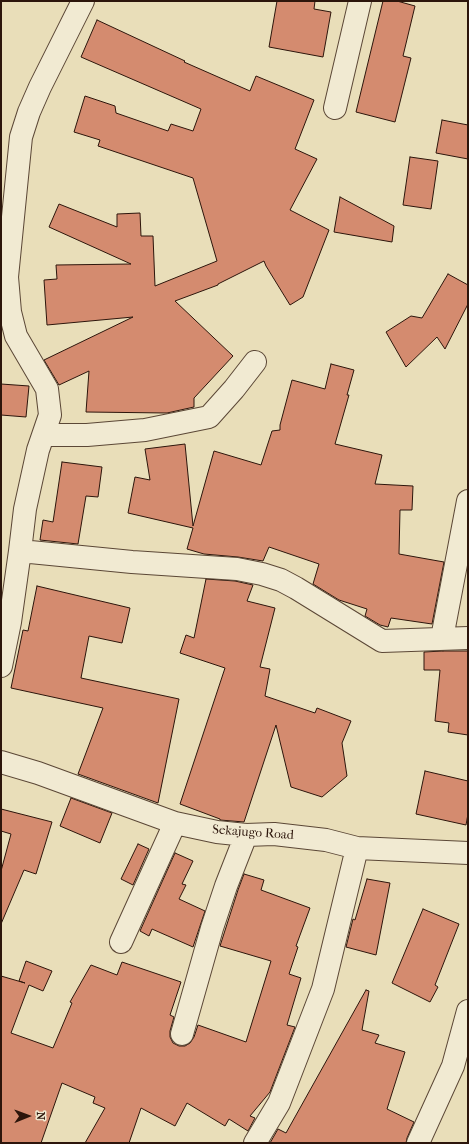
<!DOCTYPE html>
<html>
<head>
<meta charset="utf-8">
<style>
	body { margin:0 }
	#map { position:relative; width:469px; height:1144px; overflow:hidden; background:#e9deb9; font-family:"IM FELL French Canon",serif }
	canvas { display:block }
	.frame { position:absolute; inset:0; border:2px solid #2c150b; pointer-events:none }
	.north { position:absolute; left:8px; top:1096px; width:40px; height:40px; -webkit-text-stroke:3px #f1ead2; paint-order:stroke; rotate:89deg; font-size:11px; font-weight:700; line-height:16px; text-align:center; color:#2c150b }
	.north::after { content:''; display:block; margin:auto; width:14px; height:18px; background:#2c150b; clip-path:polygon(50% 0,100% 100%,50% 72%,0 100%) }
</style>
</head>
<body>
<div id="map">
<canvas width="469" height="1144"></canvas>
<div class="frame"></div>
<div class="north">N</div>
</div>
<script>
const ctx = document.querySelector('canvas').getContext('2d');
ctx.lineJoin = 'round';
function fillPath(path, color) { ctx.fillStyle = color; ctx.fill(path, 'evenodd'); }
const shape = rows => new Path2D(rows.map(r => 'M' + r).join(''));
function trace(path, color, width, dash) { ctx.strokeStyle = color; ctx.lineWidth = width; ctx.lineCap = dash ? 'butt' : 'round'; ctx.setLineDash(dash || []); ctx.stroke(path); }
function label(font, color, halo, rows, align = 'center') {
  ctx.font = font + ' "IM FELL French Canon",serif'; ctx.lineWidth = 3; ctx.setLineDash([]); ctx.textBaseline = 'middle'; ctx.strokeStyle = halo; ctx.fillStyle = color; for (const [text, x, y, turn = 0] of rows) {
    ctx.save(); ctx.translate(x, y); ctx.rotate((+turn || 0) * Math.PI / 180); ctx.textAlign = isNaN(turn) ? turn : align; if (halo) ctx.strokeText(text, 0, 0); ctx.fillText(text, 0, 0); ctx.restore();
  }
}
const building = shape([
	[277,1,315,1,314,9,331,12,323,57,269,47,277,1],
	[383,1,397,1,415,6,403,56,411,58,395,122,356,112,383,1],
	[97,20,185,61,184,62,250,91,256,76,314,100,295,149,317,159,290,210,329,230,303,297,290,305,266,266,264,261,218,284,218,285,175,301,233,356,194,398,194,407,167,413,86,412,89,371,59,385,44,360,133,317,47,325,44,280,57,279,56,265,131,264,49,227,59,204,117,227,117,214,140,213,141,236,153,236,155,286,217,261,193,178,98,146,100,140,74,132,85,96,115,106,116,113,168,131,171,124,193,131,201,109,81,57,97,20],
	[442,120,468,125,468,159,436,153,442,120],
	[410,157,438,161,431,209,403,205,410,157],
	[340,197,394,226,392,242,334,232,340,197],
	[448,274,468,285,468,304,445,349,437,337,406,367,386,332,411,316,422,318,448,274],
	[331,364,354,370,347,395,349,395,335,444,382,455,375,484,413,486,412,510,400,510,399,554,444,562,432,624,391,618,388,627,380,625,365,616,367,609,339,600,313,584,319,564,269,547,263,561,238,557,204,554,187,549,193,528,128,513,135,477,150,480,145,449,185,444,193,526,214,451,261,465,272,431,280,430,280,425,292,380,325,389,331,364],
	[1,384,29,386,26,417,1,415,1,384],
	[62,462,102,467,98,497,86,496,78,544,40,540,43,520,53,522,62,462],
	[206,579,235,581,253,585,247,601,275,608,260,667,270,669,265,696,315,713,317,708,351,721,342,743,347,776,322,797,291,787,276,725,244,822,220,820,220,819,180,804,225,668,180,653,186,635,194,638,206,579],
	[37,586,130,608,122,643,89,636,81,678,179,699,158,803,78,774,103,708,11,688,23,630,28,631,37,586],
	[443,651,468,651,468,735,448,732,449,723,435,721,440,670,424,670,424,652,443,651],
	[425,771,468,781,468,814,466,825,416,814,425,771],
	[71,798,112,813,100,843,60,826,71,798],
	[1,809,52,822,36,874,24,870,1,924,1,871,11,834,1,831,1,809],
	[138,844,149,849,133,885,121,879,138,844],
	[175,853,193,861,182,884,186,885,179,899,205,911,193,947,152,929,149,936,140,931,175,853],
	[244,874,264,880,261,890,310,908,296,946,298,947,289,974,301,978,287,1025,295,1027,270,1092,250,1116,255,1118,248,1131,229,1119,225,1126,187,1103,175,1126,141,1108,129,1143,85,1143,105,1108,93,1103,95,1097,62,1083,41,1143,1,1143,1,976,25,983,19,981,26,961,52,971,43,991,29,985,11,1033,53,1048,72,1003,70,1002,91,965,117,975,122,962,181,982,170,1015,174,1017,170,1031,170,1037,173,1043,179,1046,185,1046,190,1043,194,1037,198,1025,246,1042,271,961,220,946,238,890,244,874],
	[367,879,390,883,376,955,346,947,353,919,355,920,367,879],
	[423,909,459,924,435,985,438,987,430,1002,392,983,423,909],
	[366,990,369,991,362,1030,379,1035,375,1043,405,1052,387,1109,414,1122,407,1138,406,1143,270,1143,278,1129,286,1133,366,990]
]);
const minor = shape([
	[335,108,360,1],
	[44,435,87,435,145,430,209,417,234,389,255,362],
	[20,551,132,562,237,569,262,574,281,580,296,588,382,641,468,638],
	[442,638,468,501],
	[1,666,10,622,20,551,25,509,38,450,50,415,47,389,16,336,10,312,7,277,21,137,29,112,40,87,83,1],
	[1,762,38,773,175,823,217,832,246,835,274,834,326,840,357,848,468,853],
	[121,942,175,823],
	[182,1034,212,928,226,886,246,835],
	[255,1143,279,1103,323,989,357,848],
	[418,1143,453,1066,468,1011]
]);
const streetNames = [
	["Sekajugo Road",253,833,4]
];
fillPath(building, '#d48b6f');
trace(building, '#2c150b', 1);
trace(minor, '#5b4736', 24);
trace(minor, '#f1ead2', 22);
label('13px', '#2c150b', '#f1ead2', streetNames);
</script>
</body>
</html>
